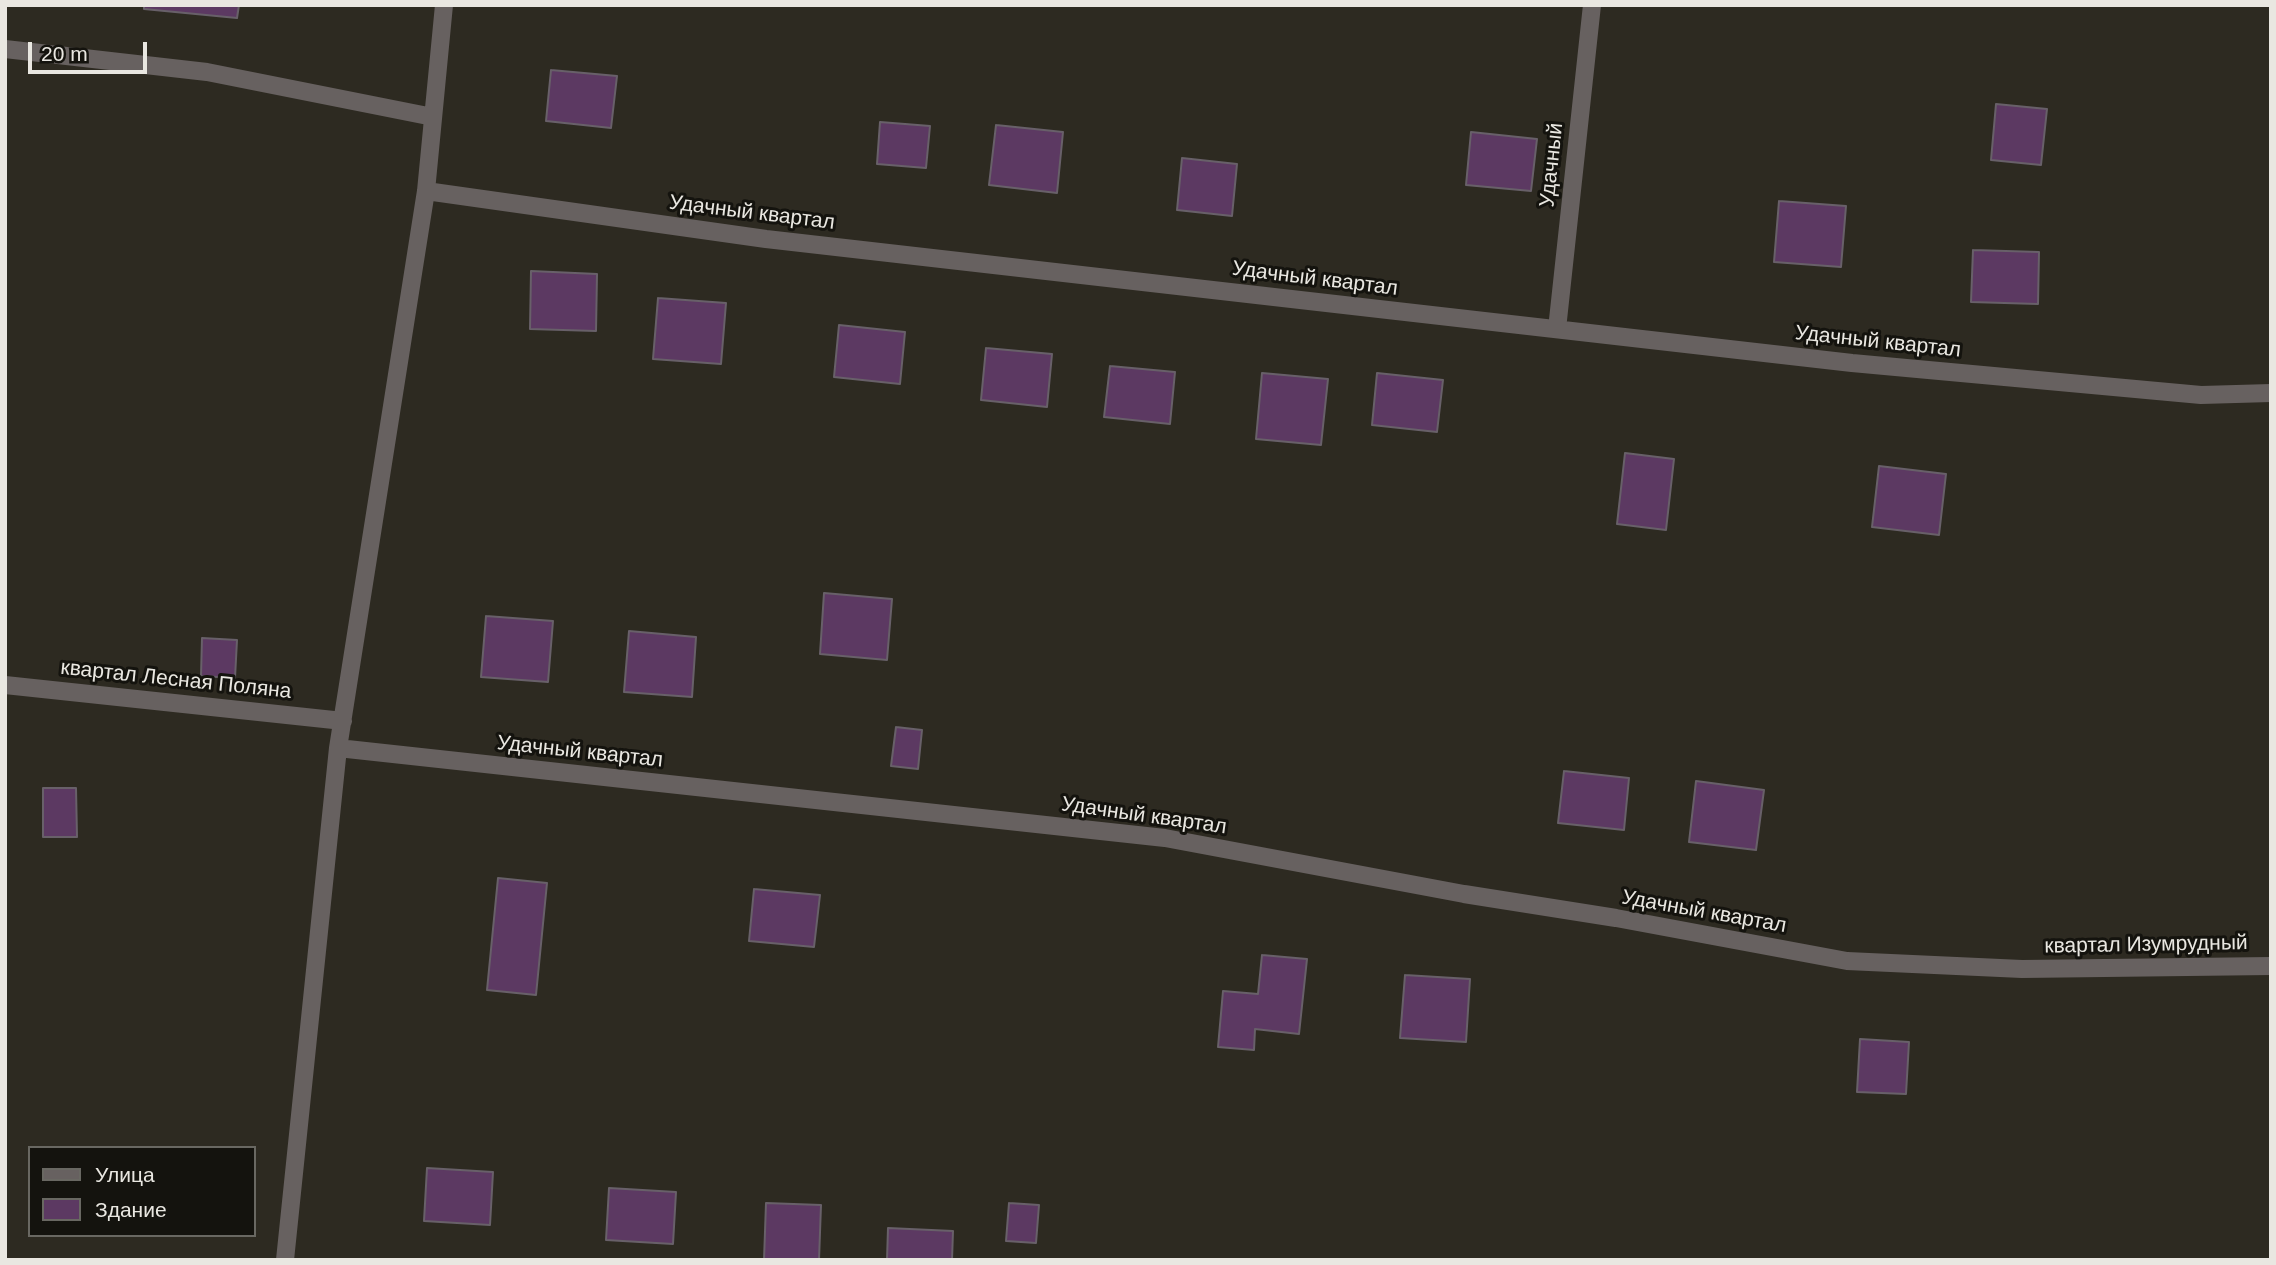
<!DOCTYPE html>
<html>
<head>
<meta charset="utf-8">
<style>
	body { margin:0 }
	#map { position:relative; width:2276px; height:1265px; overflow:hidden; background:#2d2a21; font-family:Arial,sans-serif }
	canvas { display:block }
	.frame { position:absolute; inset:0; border:7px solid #e9e7e1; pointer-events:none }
	.legend { position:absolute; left:28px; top:1146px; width:228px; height:91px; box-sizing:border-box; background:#14130e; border:2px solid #696862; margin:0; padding:9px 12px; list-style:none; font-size:21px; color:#e9e7e1 }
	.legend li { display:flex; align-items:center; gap:14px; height:35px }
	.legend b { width:35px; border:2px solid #696862 }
	.scale { position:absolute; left:28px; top:42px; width:119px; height:32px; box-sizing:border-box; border:4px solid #e9e7e1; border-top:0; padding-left:9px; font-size:21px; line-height:24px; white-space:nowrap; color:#e9e7e1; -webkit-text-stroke:5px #14130e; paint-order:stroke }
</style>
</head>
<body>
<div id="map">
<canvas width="2276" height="1265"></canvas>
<div class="frame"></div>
<ul class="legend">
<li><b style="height:9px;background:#676160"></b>Улица</li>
<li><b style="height:19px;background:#5c3962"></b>Здание</li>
</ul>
<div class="scale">20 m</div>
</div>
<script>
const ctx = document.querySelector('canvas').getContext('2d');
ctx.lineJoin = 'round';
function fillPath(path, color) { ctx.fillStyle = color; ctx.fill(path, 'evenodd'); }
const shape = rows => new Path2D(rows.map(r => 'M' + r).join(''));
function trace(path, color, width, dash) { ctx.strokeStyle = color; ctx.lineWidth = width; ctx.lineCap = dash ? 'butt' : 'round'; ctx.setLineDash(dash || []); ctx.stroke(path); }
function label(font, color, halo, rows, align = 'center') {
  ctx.font = font + ' Arial,sans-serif'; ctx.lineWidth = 6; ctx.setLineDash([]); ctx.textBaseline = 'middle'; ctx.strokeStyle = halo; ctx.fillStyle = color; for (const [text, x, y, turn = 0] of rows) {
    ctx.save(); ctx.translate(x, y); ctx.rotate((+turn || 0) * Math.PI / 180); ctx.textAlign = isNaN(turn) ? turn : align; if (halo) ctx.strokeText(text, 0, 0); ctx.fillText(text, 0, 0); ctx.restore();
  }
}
const building = shape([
	[144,5,239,5,237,18,144,9,144,5],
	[551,70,617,76,611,128,546,121,551,70],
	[1996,104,2047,109,2041,165,1991,160,1996,104],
	[880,122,930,126,926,168,877,164,880,122],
	[996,125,1063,132,1057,193,989,185,996,125],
	[1471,132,1537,139,1531,191,1466,185,1471,132],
	[1182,158,1237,164,1232,216,1177,210,1182,158],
	[1779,201,1846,206,1841,267,1774,262,1779,201],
	[1973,250,2039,252,2038,304,1971,302,1973,250],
	[531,271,597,274,596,331,530,329,531,271],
	[658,298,726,303,721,364,653,359,658,298],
	[839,325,905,332,900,384,834,377,839,325],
	[986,348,1052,354,1047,407,981,400,986,348],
	[1110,366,1175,372,1170,424,1104,417,1110,366],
	[1262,373,1328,379,1321,445,1256,439,1262,373],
	[1377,373,1443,380,1437,432,1372,425,1377,373],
	[1625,453,1674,459,1666,530,1617,524,1625,453],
	[1879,466,1946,474,1939,535,1872,527,1879,466],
	[824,593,892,599,887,660,820,654,824,593],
	[486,616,553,621,548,682,481,677,486,616],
	[629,631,696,637,692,697,624,692,629,631],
	[202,638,237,640,235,678,201,676,202,638],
	[896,727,922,730,918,769,891,766,896,727],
	[1564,771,1629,778,1624,830,1558,823,1564,771],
	[1696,781,1764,790,1756,850,1689,842,1696,781],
	[43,788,76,788,77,837,43,837,43,788],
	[498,878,547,883,536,995,487,990,498,878],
	[754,889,820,895,814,947,749,941,754,889],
	[1262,955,1307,959,1299,1034,1255,1029,1254,1050,1218,1047,1223,991,1258,994,1262,955],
	[1405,975,1470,979,1466,1042,1400,1038,1405,975],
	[1860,1039,1909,1042,1906,1094,1857,1092,1860,1039],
	[427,1168,493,1172,490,1225,424,1221,427,1168],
	[609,1188,676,1192,673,1244,606,1240,609,1188],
	[766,1203,821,1205,819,1260,764,1260,766,1203],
	[1009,1203,1039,1205,1036,1243,1006,1241,1009,1203],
	[888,1228,953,1231,952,1260,887,1260,888,1228]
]);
const minor = shape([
	[5,49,207,72,433,117],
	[426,191,766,239,1852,363,2201,395,2271,393],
	[1557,329,1592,5],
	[5,685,343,721],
	[338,748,1165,838,1464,894,1616,918,1847,961,2022,969,2271,966],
	[285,1260,338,748,426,191,444,5]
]);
const streetNames = [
	["Удачный",1552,165,-84],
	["Удачный квартал",752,213,7],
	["Удачный квартал",1315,279,7],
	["Удачный квартал",1878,342,6],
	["квартал Лесная Поляна",176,680,6],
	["Удачный квартал",580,752,6],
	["Удачный квартал",1144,816,8],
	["Удачный квартал",1704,912,10],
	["квартал Изумрудный",2146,945,-1]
];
fillPath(building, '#5c3962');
trace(building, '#686069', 2);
trace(minor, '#676160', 18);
label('21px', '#e9e7e1', '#14130e', streetNames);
</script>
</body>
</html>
